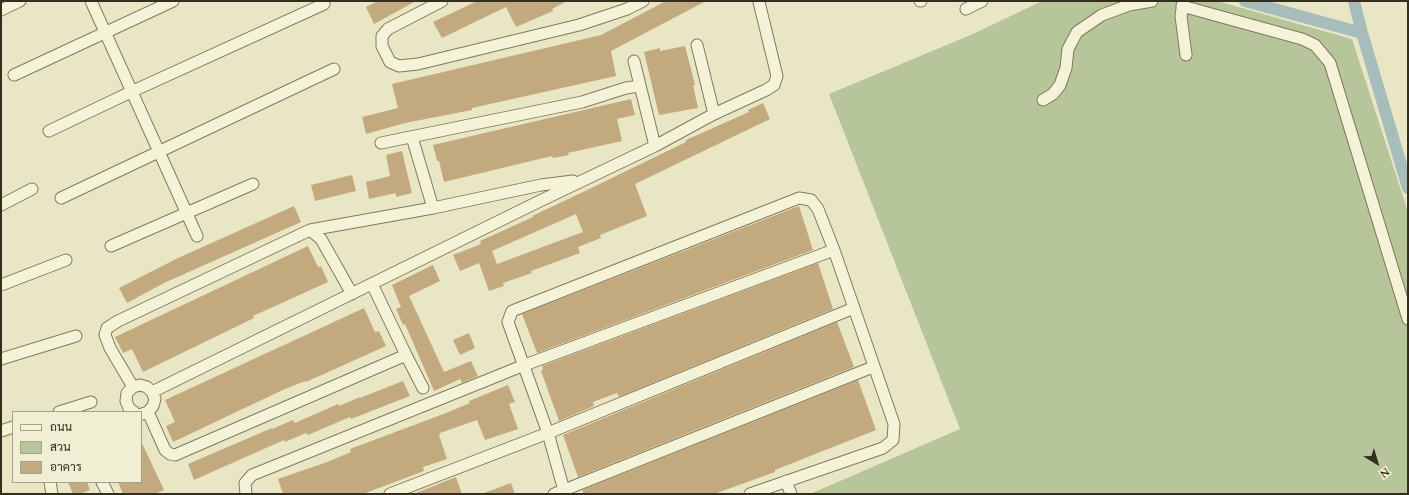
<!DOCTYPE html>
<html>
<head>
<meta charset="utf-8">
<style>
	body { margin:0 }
	#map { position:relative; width:1409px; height:495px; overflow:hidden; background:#e9e6c5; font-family:Spectral,Sarabun,serif }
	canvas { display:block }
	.frame { position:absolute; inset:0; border:2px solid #342e1f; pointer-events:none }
	.legend { position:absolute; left:12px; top:411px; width:130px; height:72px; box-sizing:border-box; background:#f1efd3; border:1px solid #a5a28b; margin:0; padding:5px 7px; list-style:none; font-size:12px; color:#342e1f }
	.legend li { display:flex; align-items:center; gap:8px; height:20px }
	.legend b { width:20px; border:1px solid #a5a28b }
	.north { position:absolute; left:1357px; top:443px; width:40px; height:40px; -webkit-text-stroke:3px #f1efd3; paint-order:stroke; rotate:142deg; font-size:11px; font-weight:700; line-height:16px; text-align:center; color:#342e1f }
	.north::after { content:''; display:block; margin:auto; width:14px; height:18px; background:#342e1f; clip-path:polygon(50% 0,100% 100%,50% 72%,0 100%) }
</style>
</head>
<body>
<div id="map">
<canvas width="1409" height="495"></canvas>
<div class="frame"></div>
<ul class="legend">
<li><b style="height:5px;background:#f5f3d7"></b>ถนน</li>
<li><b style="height:11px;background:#b7c69a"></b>สวน</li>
<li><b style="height:11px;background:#c3aa7e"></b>อาคาร</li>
</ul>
<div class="north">N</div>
</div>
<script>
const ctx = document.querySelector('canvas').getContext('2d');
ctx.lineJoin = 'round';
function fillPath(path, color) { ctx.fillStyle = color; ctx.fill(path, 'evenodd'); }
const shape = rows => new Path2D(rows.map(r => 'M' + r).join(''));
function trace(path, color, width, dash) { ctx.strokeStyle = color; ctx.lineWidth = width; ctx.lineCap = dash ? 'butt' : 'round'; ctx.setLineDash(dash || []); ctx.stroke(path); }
const green = shape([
	[1042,1,1217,1,1352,39,1408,212,1408,494,810,494,960,429,829,94,973,34]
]);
const canal = shape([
	[1245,1,1362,33,1408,188],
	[1354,1,1362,33]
]);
const building = shape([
	[378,1,416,1,374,24,366,7],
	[477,1,567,1,552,9,553,11,516,27,506,7,442,38,433,22],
	[666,1,706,1,611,51,616,76,472,108,472,110,405,123,366,134,362,117,398,108,392,84,601,35],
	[685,46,695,85,693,85,698,108,659,115,644,52,660,48,660,51],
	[631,99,635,115,617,119,622,141,568,153,569,155,553,158,552,156,444,182,439,161,437,161,433,145],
	[763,103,770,119,635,184,647,216,600,235,601,238,578,247,580,253,531,271,532,273,503,283,504,286,489,291,479,263,460,271,453,255,481,244,480,241,533,217,532,216,583,192,686,142,686,140,749,112,748,110],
	[576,214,583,232,497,264,492,251],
	[402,151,412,193,396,197,396,193,369,199,366,182,390,176,386,155],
	[352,175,356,191,315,201,311,185],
	[294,206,301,222,164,283,127,303,119,288,178,258],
	[799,206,813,250,537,353,522,314],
	[308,246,318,267,321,266,328,282,253,316,254,318,143,372,132,349,123,353,115,337],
	[818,263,833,309,619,397,617,393,593,402,594,406,559,421,541,371,543,370,542,366],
	[433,265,440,281,409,296,444,372,471,361,478,376,462,383,460,379,434,391,405,324,403,325,396,309,401,307,392,285],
	[364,308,375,332,379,331,386,346,306,382,305,381,285,389,173,442,166,426,175,422,165,400],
	[837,322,854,367,578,477,563,435],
	[469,333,475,348,460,355,453,340],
	[858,380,876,430,775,470,775,472,714,494,584,494,582,490],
	[403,381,410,396,351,419,350,417,308,435,306,433,285,442,284,440,194,480,188,464,272,428,272,429,293,420,295,423,338,404,339,406,360,397,360,398],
	[508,385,515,402,509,404,518,429,485,440,477,420,440,433,439,435,447,459,423,467,424,471,363,494,283,494,278,479,327,462,351,452,350,449,446,413,470,403,469,401],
	[141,441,164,490,155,494,123,494,118,482,141,482],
	[456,477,462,494,417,494,416,493],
	[68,482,87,482,90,490,80,494,73,494],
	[511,483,515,494,485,494,484,493]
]);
const minor = shape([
	[91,1,197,236],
	[442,1,388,29,382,36,382,46,390,62,399,66,418,64,579,25,627,9,643,1],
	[920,1,921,1],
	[1183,1,1181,16,1186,55],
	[1182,6,1302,39,1315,45,1330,63,1408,319],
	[966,9,982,1],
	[1,10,20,1],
	[697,45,714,114],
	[634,61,655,146],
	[14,75,173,1],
	[1043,100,1053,94,1060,85,1066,68,1068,49,1077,32,1102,15,1129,5,1152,1],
	[49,131,133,91,324,4],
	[412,137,433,208],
	[381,143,582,102,626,88,640,86],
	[61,198,334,69],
	[1,205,32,189],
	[310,230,433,208,541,185,573,181],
	[111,246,253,184],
	[1,285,66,260],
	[406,355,423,388],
	[1,359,76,336],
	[133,387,110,348,105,335,107,328,118,321,310,230,321,239,352,294],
	[152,392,542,200,655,146,714,114,766,90,774,85,777,76,759,2],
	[59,412,91,402],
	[134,412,129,408,126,401,127,393,133,387,140,385,147,387,152,392,155,399,153,406,148,412,142,414],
	[148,412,165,450,170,454,175,455,406,355,372,284],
	[1,431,13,427],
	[786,481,791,494],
	[50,482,52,494],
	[102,482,108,494],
	[246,494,245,483,252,475,522,366,834,250],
	[390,494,548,433,854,308],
	[554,494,873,367],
	[565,494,548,433,508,322,512,311,799,198,811,200,818,209,834,250,894,424,893,440,883,448,750,494]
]);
fillPath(green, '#b7c69a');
trace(canal, '#a6bdbb', 12);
fillPath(building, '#c3aa7e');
trace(minor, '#82795d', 13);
trace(minor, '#f5f3d7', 11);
</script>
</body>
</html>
